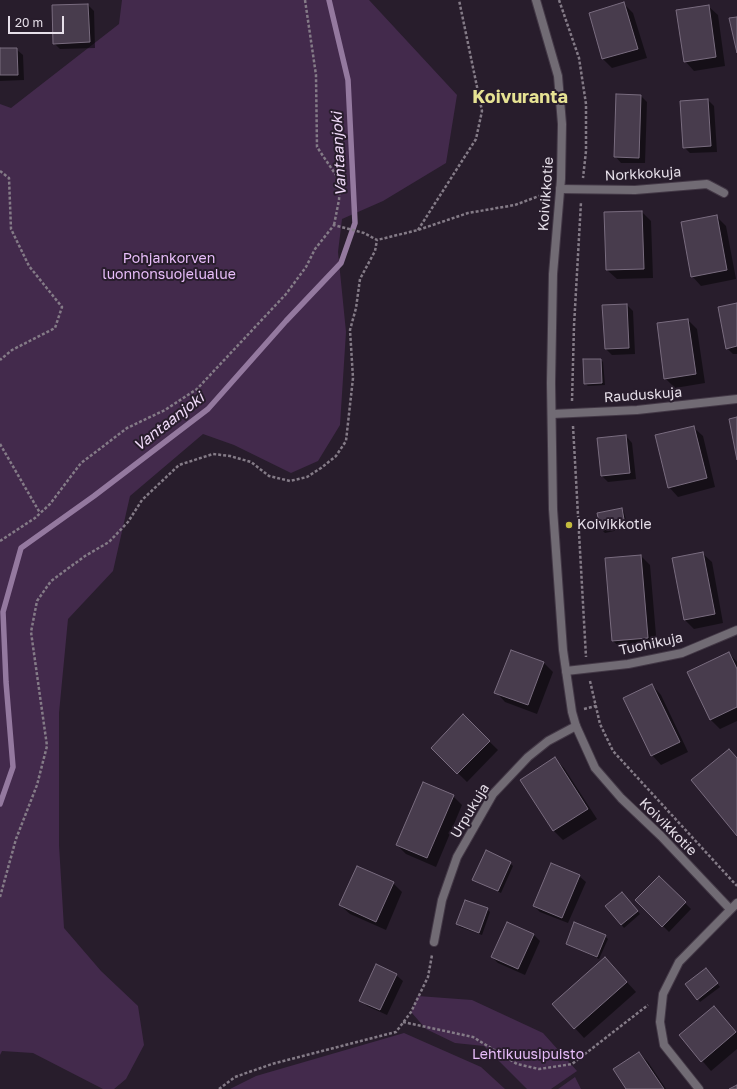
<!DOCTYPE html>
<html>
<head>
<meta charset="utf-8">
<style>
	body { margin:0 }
	#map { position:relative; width:737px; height:1089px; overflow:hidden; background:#281d2c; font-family:"Golos Text",sans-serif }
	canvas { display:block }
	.scale { position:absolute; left:8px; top:16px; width:56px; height:18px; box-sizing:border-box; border:2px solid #e6dfe9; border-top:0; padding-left:5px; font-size:12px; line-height:14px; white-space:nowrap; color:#e6dfe9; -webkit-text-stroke:3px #281d2c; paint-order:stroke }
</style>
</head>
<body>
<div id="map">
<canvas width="737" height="1089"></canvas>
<div class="scale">20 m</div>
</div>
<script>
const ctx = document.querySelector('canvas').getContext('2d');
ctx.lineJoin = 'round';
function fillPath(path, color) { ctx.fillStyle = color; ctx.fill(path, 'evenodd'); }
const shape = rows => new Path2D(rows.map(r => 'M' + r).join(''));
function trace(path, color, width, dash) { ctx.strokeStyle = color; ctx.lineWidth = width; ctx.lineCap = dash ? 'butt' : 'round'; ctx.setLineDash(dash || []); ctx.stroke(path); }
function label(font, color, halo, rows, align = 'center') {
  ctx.font = font + ' "Golos Text",sans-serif'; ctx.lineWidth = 4; ctx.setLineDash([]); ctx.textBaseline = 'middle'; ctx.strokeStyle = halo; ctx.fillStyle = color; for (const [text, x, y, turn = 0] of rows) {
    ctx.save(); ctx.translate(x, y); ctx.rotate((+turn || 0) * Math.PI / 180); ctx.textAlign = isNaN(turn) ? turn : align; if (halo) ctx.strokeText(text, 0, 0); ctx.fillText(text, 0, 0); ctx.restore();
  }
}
const green = shape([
	[122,0,369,0,457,95,446,163,383,201,342,219,338,252,346,332,340,425,318,461,291,473,234,445,203,434,130,496,113,571,68,619,59,713,59,845,64,928,101,971,138,1006,144,1045,126,1079,114,1089,103,1089,33,1053,2,1051,0,1055,0,104,11,108,119,24],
	[418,996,472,1000,543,1033,577,1071,551,1089,527,1089,484,1046,455,1043,426,1029,411,1012],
	[404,1033,481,1067,505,1089,230,1089,256,1076],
	[575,1077,581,1089,558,1089]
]);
const shadow = shape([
	[624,4,633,13,647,58,612,68,603,59,590,14],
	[88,5,94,11,95,48,60,49,54,43],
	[708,6,718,15,725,66,694,71,685,61],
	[0,49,16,49,23,55,24,80,0,81],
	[641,96,647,102,645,163,621,163,615,156],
	[708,100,714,106,717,152,690,153,684,147],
	[642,212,651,221,653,278,617,279,607,270],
	[716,216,726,226,736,279,701,286,692,276],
	[737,304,737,354,733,354,727,348],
	[627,305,633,311,635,354,612,355,606,349],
	[688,320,697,329,705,383,675,388,665,378],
	[601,360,603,362,605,385,588,386,585,383],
	[693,427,703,436,715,487,678,497,669,487],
	[626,436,632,443,636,479,608,482,602,476],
	[621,509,624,512,628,528,605,533,602,530],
	[702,553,712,562,723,623,694,629,685,620],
	[641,556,650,565,657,647,623,650,613,641],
	[511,651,544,663,553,672,537,714,505,702,496,692],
	[729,653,737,662,737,721,720,729,711,720,689,673],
	[652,685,661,695,688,752,661,765,652,755],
	[463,716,498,750,467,782,432,748],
	[555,759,564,768,597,819,563,840,554,831,522,780],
	[453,796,462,805,436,867,406,854,397,845],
	[510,863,513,866,501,893,474,879],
	[579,876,586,882,568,923,540,912,534,906],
	[659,877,691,909,669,932,637,900],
	[393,883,402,892,386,930,350,914,340,905],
	[624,896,640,914,624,928,606,906],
	[487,909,490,912,482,935,460,927,457,924],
	[507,923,534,935,540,941,525,975,498,963,492,957],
	[605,936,608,939,599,959,567,944],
	[605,958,636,992,584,1038,553,1004],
	[708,972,720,987,700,1002,698,999],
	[396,975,403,981,387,1015,367,1006,361,1000],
	[714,1007,737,1033,737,1049,711,1071,680,1035],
	[639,1053,648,1062,666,1089,627,1089]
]);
const stream = shape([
	[0,804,13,767,6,682,3,612,21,548,94,496,208,409,286,321,341,263,355,223,348,80,329,0]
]);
const building = shape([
	[624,2,638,49,602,59,589,13,624,2],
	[88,4,90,42,53,44,52,5,88,4],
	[709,5,716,57,684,62,676,10,709,5],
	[737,17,737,53,729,18,737,17],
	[0,48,17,48,18,75,0,75,0,48],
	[616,94,641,95,639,158,614,157,616,94],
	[708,99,711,146,683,148,680,101,708,99],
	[642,211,644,269,606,270,604,212,642,211],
	[717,215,727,270,691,277,681,222,717,215],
	[737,303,737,346,726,349,718,307,737,303],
	[627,304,629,348,605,349,602,305,627,304],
	[688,319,696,374,664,379,657,323,688,319],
	[583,359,601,359,602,383,584,384,583,359],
	[737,417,737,460,729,419,737,417],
	[694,426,707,478,668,488,655,435,694,426],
	[626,435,630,473,601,476,597,438,626,435],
	[622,508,625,525,601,530,597,513,622,508],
	[703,552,715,614,684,620,672,558,703,552],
	[641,555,648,638,612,641,605,558,641,555],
	[511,650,544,662,528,705,494,693,511,650],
	[729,652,737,669,737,707,710,720,687,672,729,652],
	[652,684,680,742,651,756,623,698,652,684],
	[463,714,490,741,457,774,431,748,463,714],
	[729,749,737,758,737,836,691,780,729,749],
	[555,757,588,809,553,831,520,780,555,757],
	[423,782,454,795,427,858,396,845,423,782],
	[486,850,511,862,498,891,472,880,486,850],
	[551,863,580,875,562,918,533,906,551,863],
	[357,866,394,882,376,922,339,905,357,866],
	[659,876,686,902,662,927,635,900,659,876],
	[622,892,638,911,621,925,605,906,622,892],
	[465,900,488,908,479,933,456,924,465,900],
	[507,922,534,934,518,969,491,957,507,922],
	[574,922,606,935,597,957,566,944,574,922],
	[605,957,627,982,574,1029,552,1004,605,957],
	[376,964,397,974,380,1010,359,1001,376,964],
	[706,968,718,983,697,1000,685,984,706,968],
	[714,1006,736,1032,701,1062,679,1035,714,1006],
	[639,1052,664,1089,626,1089,613,1069,639,1052],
	[737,1085,737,1089,729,1089,737,1085]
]);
const path = shape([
	[305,0,316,75,317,147,340,181,339,200,334,225],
	[559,0,579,58,586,104,586,151,583,178],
	[0,171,9,178,11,229,29,266,62,307,55,328,12,350,0,360],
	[418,230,476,139,482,111,459,0],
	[572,401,574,326,581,202],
	[573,426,586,657],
	[0,444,40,513],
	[0,541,35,518,50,504,81,463,97,451,127,428,165,410,197,389,286,294,306,267,315,249,334,225,364,233,377,240,418,230,468,213,515,205,547,193],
	[590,681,600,724,613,751,737,886],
	[584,709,596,706],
	[0,897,16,839,37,785,47,746,31,632,37,601,51,581,85,556,109,542,128,522,142,500,179,465,213,454,230,456,251,462,269,476,290,481,307,477,321,468,336,456,346,441,353,378,350,330,356,308,360,279,375,251,377,240],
	[403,1022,473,1037,517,1064,539,1069,572,1064,648,1005],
	[219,1089,235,1077,272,1064,396,1032,411,1012,428,977,432,955]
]);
const minor = shape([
	[560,189,635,190,707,184,724,193],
	[552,414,637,410,737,399],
	[566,671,628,664,682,653,737,630],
	[434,942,442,900,457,857,493,794,528,757,548,741,576,726],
	[699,1089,664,1045,660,1022,663,994,679,962,737,903]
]);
const tertiary = shape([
	[536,0,558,76,562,124,561,179,553,274,551,383,553,509,563,650,572,712,576,726,595,768,621,798,661,836,730,909]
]);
const markers = [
	[569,525,4,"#c4bc3e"]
];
const streetNames = [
	["Norkkokuja",643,174,-3],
	["Koivikkotie",546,194,-86],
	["Rauduskuja",643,395,-4],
	["Tuohikuja",651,644,-12],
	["Urpukuja",470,811,-59],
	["Koivikkotie",668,827,45]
];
const parkNames = [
	["Pohjankorven",169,259],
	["luonnonsuojelualue",169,275],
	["Lehtikuusipuisto",528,1055]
];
const poiNames = [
	["Koivikkotie",577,525]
];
const waterNames = [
	["Vantaanjoki",339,154,-93],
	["Vantaanjoki",169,422,-38]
];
const districtNames = [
	["Koivuranta",520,97]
];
fillPath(green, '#432a4c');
fillPath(shadow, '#0007');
trace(stream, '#94799f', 5.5);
fillPath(building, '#483c4d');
trace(building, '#796c7f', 1);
trace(minor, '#433846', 10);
trace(tertiary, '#433846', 10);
trace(path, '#847b87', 2.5, [3, 2]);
trace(minor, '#716b74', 8);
trace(tertiary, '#716b74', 8);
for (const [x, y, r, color] of markers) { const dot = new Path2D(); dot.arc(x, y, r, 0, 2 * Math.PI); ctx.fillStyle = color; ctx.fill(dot); trace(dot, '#281d2c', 1.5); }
label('14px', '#e6dfe9', '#281d2c', streetNames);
label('14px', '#e9befb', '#281d2c', parkNames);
label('14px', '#e6dfe9', '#281d2c', poiNames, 'left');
label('italic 15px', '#f0daf9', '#281d2c', waterNames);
label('bold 18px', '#e6e293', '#281d2c', districtNames);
</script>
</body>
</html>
